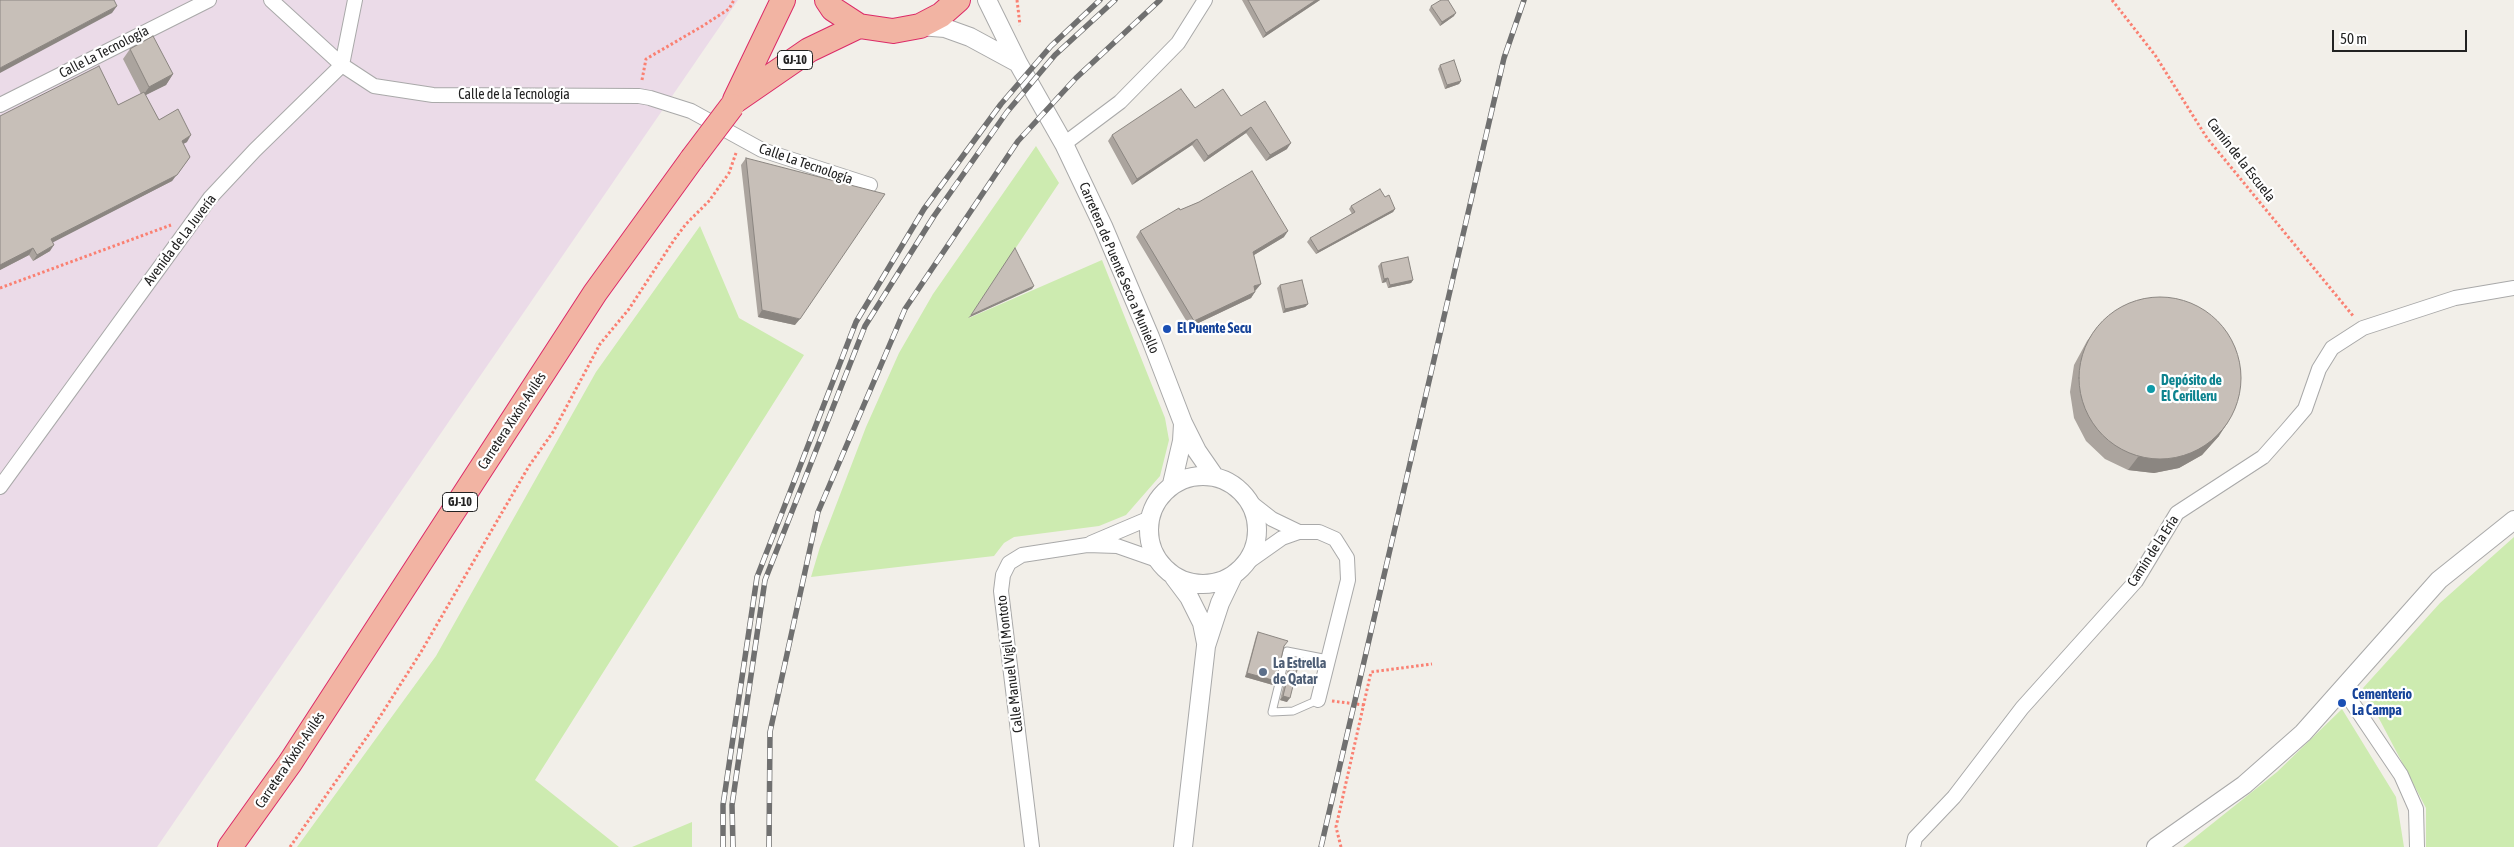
<!DOCTYPE html>
<html>
<head>
<meta charset="utf-8">
<style>
	body { margin:0 }
	#map { position:relative; width:2514px; height:847px; overflow:hidden; background:#f2efe9; font-family:"Asap Condensed",sans-serif }
	canvas { display:block }
	.scale { position:absolute; left:2332px; top:30px; width:135px; height:22px; box-sizing:border-box; border:2px solid #222; border-top:0; padding-left:6px; font-size:15px; line-height:18px; white-space:nowrap; color:#222; -webkit-text-stroke:4px #fff; paint-order:stroke }
</style>
</head>
<body>
<div id="map">
<canvas width="2514" height="847"></canvas>
<div class="scale">50 m</div>
</div>
<script>
const ctx = document.querySelector('canvas').getContext('2d');
ctx.lineJoin = 'round';
function fillPath(path, color) { ctx.fillStyle = color; ctx.fill(path, 'evenodd'); }
const shape = rows => new Path2D(rows.map(r => 'M' + r).join(''));
function trace(path, color, width, dash) { ctx.strokeStyle = color; ctx.lineWidth = width; ctx.lineCap = dash ? 'butt' : 'round'; ctx.setLineDash(dash || []); ctx.stroke(path); }
function label(font, color, halo, rows, align = 'center') {
  ctx.font = font + ' "Asap Condensed",sans-serif'; ctx.lineWidth = 4.5; ctx.setLineDash([]); ctx.textBaseline = 'middle'; ctx.strokeStyle = halo; ctx.fillStyle = color; for (const [text, x, y, turn = 0] of rows) {
    ctx.save(); ctx.translate(x, y); ctx.rotate((+turn || 0) * Math.PI / 180); ctx.textAlign = isNaN(turn) ? turn : align; if (halo) ctx.strokeText(text, 0, 0); ctx.fillText(text, 0, 0); ctx.restore();
  }
}
const industrial = shape([
	[0,0,738,0,157,847,0,847]
]);
const grass = shape([
	[1036,146,1059,183,969,318,1102,260,1165,418,1169,440,1160,476,1126,515,1099,526,1014,537,1004,543,994,556,811,577,820,547,866,427,899,353,933,294],
	[700,226,739,318,804,355,535,780,619,847,297,847,436,656,596,372],
	[2514,537,2514,847,2426,847,2426,808,2363,688,2440,603],
	[2342,709,2396,797,2404,847,2183,847,2277,772],
	[692,822,692,847,632,847]
]);
const path = shape([
	[1017,0,1020,25],
	[2112,0,2155,55,2207,138,2354,317],
	[642,80,646,59,701,27,729,9,734,0],
	[0,288,171,225],
	[1332,701,1364,705],
	[290,847,369,734,421,652,529,466,553,432,600,344,629,309,674,240,686,224,709,201,729,173,736,153],
	[1341,847,1336,827,1371,672,1432,664]
]);
const service = shape([
	[1318,700,1293,711,1272,712,1287,651,1328,659]
]);
const minor = shape([
	[271,0,342,65,374,86,433,95,639,96,650,98,691,111,762,150,870,185],
	[0,105,209,0],
	[1064,144,1120,102,1178,43,1205,0],
	[0,487,210,198,255,150,342,65,355,0],
	[1249,501,1272,519,1299,532],
	[1091,543,1150,518],
	[1248,562,1282,538,1299,532,1319,532,1335,539,1347,558,1348,580,1318,700],
	[2343,689,2401,775,2416,809,2417,847],
	[1032,847,1001,591,1003,575,1009,563,1022,555,1087,545,1117,546,1157,560],
	[1913,847,1915,838,1954,797,2022,708,2136,581,2177,513,2263,457,2287,430,2305,409,2319,369,2332,348,2363,328,2455,298,2514,288]
]);
const tertiary = shape([
	[987,0,1018,63,1064,144,1103,226,1150,337,1183,423,1197,451,1215,477],
	[920,26,945,28,970,37,1018,63],
	'1149 530a54 54 0 1 1 108 0a54 54 0 1 1-108 0Z',
	[1172,484,1182,441,1183,424],
	[1174,577,1189,597,1202,623,1206,643],
	[1183,847,1206,646,1220,603,1233,576],
	[2156,847,2244,785,2303,733,2439,580,2514,520]
]);
const trunk = shape([
	[827,0,833,9,859,26,893,31,920,26,941,15,958,0],
	[735,100,783,0],
	[735,101,809,50,859,26],
	[230,847,290,763,595,293,692,159]
]);
const rail = shape([
	[723,847,723,805,757,577,856,322,924,209,1001,104,1051,46,1100,0],
	[733,847,732,805,765,580,865,326,934,216,1007,112,1055,55,1115,0],
	[769,847,770,732,818,512,905,309,1018,141,1076,78,1160,0],
	[1321,847,1504,58,1524,0]
]);
const trunkBridge = shape([
	[692,159,732,106]
]);
const wall = shape([
	[1242,0,1320,0,1263,38],
	[1431,6,1454,16,1440,26,1429,10],
	[130,49,173,74,166,85,145,95,159,120,187,142,183,144,190,157,172,181,52,242,50,251,33,261,29,255,0,270,0,116,118,105,141,94,123,59],
	[1440,65,1461,81,1459,84,1445,89,1438,69],
	[1195,108,1241,116,1287,149,1266,161,1246,133,1204,162,1192,145,1132,185,1108,141,1112,135],
	[746,158,795,325,758,317,741,165],
	[1385,197,1395,209,1393,212,1316,254,1307,242,1310,238,1352,214,1349,209,1351,206],
	[1199,202,1284,237,1254,255,1256,290,1255,291,1251,298,1190,327,1136,237,1140,231,1180,210],
	[1381,263,1413,280,1411,283,1388,288,1386,282,1382,283,1378,266],
	[1280,285,1308,304,1305,307,1283,313,1277,288],
	[2097,328,2219,436,2202,455,2179,468,2154,473,2128,470,2105,459,2086,441,2074,418,2070,392,2074,365,2087,341],
	[1258,632,1284,646,1276,681,1273,685,1245,677,1256,636],
	[1290,668,1287,702,1280,700,1287,671]
]);
const shadedWall = shape([
	[1316,0,1320,0,1263,38,1266,33],
	[117,6,112,13,0,73,0,68],
	[1456,13,1454,16,1440,26,1442,22],
	[173,74,166,85,142,97,149,87],
	[1461,81,1459,84,1445,89,1447,85],
	[1251,127,1246,133,1204,162,1208,156],
	[191,135,187,142,177,147,182,141],
	[1197,139,1192,145,1132,185,1137,179],
	[1291,143,1287,149,1266,161,1270,155],
	[190,157,172,181,46,246,51,239],
	[1395,209,1393,212,1316,254,1318,251],
	[1288,231,1284,237,1249,258,1253,252],
	[54,245,50,251,33,261,37,255],
	[33,248,29,255,0,270,0,265],
	[1388,278,1386,282,1382,283,1384,279],
	[1413,280,1411,283,1388,288,1390,285],
	[1261,284,1256,290,1249,292,1254,286],
	[1034,286,1032,289,968,318,971,315],
	[1255,292,1251,298,1190,327,1194,321],
	[1308,304,1305,307,1283,313,1285,309],
	[762,310,800,319,795,325,758,317],
	[2228,422,2219,436,2202,455,2179,468,2154,473,2128,470,2138,457],
	[1247,673,1276,681,1273,685,1245,677],
	[1283,696,1290,698,1287,702,1280,700]
]);
const building = shape([
	[0,0,114,0,117,6,0,68,0,0],
	[1248,0,1316,0,1266,33,1248,0],
	[1441,0,1448,0,1456,13,1442,22,1431,6,1441,0],
	[153,36,173,74,149,87,130,49,153,36],
	[1454,60,1461,81,1447,85,1440,65,1454,60],
	[99,66,118,105,144,92,159,120,178,109,191,135,182,141,190,157,177,175,51,239,54,245,37,255,33,248,0,265,0,116,99,66],
	[1181,89,1195,108,1223,89,1241,116,1265,101,1291,143,1270,155,1251,127,1208,156,1197,139,1137,179,1112,135,1181,89],
	[746,158,885,194,800,319,762,310,746,158],
	[1252,171,1288,231,1253,252,1261,284,1254,286,1255,292,1194,321,1140,231,1179,208,1180,210,1199,202,1252,171],
	[1380,189,1385,197,1389,195,1395,209,1318,251,1310,238,1355,212,1351,206,1380,189],
	[1015,248,1034,286,971,315,1015,248],
	[1408,257,1413,280,1390,285,1388,278,1384,279,1381,263,1408,257],
	[1302,280,1308,304,1285,309,1280,285,1302,280],
	'2079 378a81 81 0 1 1 162 0a81 81 0 1 1-162 0Z',
	[1258,632,1288,641,1284,646,1276,681,1247,673,1258,632],
	[1290,668,1297,670,1290,698,1283,696,1290,668]
]);
const markers = [
	[1167,329,5,"#1a4fb4"],
	[2151,389,5,"#0f9aa8"],
	[1263,672,5,"#5c6f8a"],
	[2342,703,5,"#1a4fb4"]
];
const shields = [
	[795,60,35],
	[460,502,35]
];
const shieldNames = [
	["GJ-10",795,60],
	["GJ-10",460,502]
];
const streetNames = [
	["Calle La Tecnología",104,52,-27],
	["Calle de la Tecnología",514,95],
	["Camín de la Escuela",2241,160,52],
	["Calle La Tecnología",806,164,19],
	["Avenida de La Juvería",180,240,-53],
	["Carretera de Puente Seco a Muniello",1119,268,67],
	["Carretera Xixón-Avilés",512,421,-57],
	["Camín de la Ería",2153,551,-57],
	["Calle Manuel Vigil Montoto",1010,664,-97],
	["Carretera Xixón-Avilés",290,760,-56]
];
const transitNames = [
	["El Puente Secu",1177,329],
	["Cementerio",2352,695],
	["La Campa",2352,711]
];
const cultureNames = [
	["Depósito de",2161,381],
	["El Cerilleru",2161,397]
];
const serviceNames = [
	["La Estrella",1273,664],
	["de Qatar",1273,680]
];
fillPath(industrial, '#ebdbe8');
fillPath(grass, '#cdebb0');
trace(service, '#a9a9a9', 9);
trace(minor, '#a9a9a9', 16);
trace(tertiary, '#a9a9a9', 20);
trace(trunk, '#dc2a67', 26);
trace(path, '#fa8072', 3, [2.5, 2.5]);
trace(service, '#fff', 7);
trace(minor, '#fff', 14);
trace(tertiary, '#fff', 18);
trace(trunk, '#f2b4a3', 24);
trace(rail, '#707070', 5.5);
trace(rail, '#fff', 4, [11]);
trace(trunkBridge, '#dc2a67', 26, []);
trace(trunkBridge, '#f2b4a3', 24);
fillPath(wall, '#aba49e');
fillPath(shadedWall, '#8b8681');
fillPath(building, '#c7bfb8');
trace(building, '#8b8681', 1);
for (const [x, y, r, color] of markers) { const dot = new Path2D(); dot.arc(x, y, r, 0, 2 * Math.PI); ctx.fillStyle = color; ctx.fill(dot); trace(dot, '#fff', 2); }
for (const [x, y, w] of shields) { const box = new Path2D(); box.roundRect(x - w / 2, y - 9.5, w, 19, 4); ctx.fillStyle = '#fff'; ctx.fill(box); trace(box, '#222', 1); }
label('bold 12px', '#222', null, shieldNames);
label('14px', '#222', '#fff', streetNames);
label('bold 14px', '#164399', '#fff', transitNames, 'left');
label('bold 14px', '#0d838f', '#fff', cultureNames, 'left');
label('bold 14px', '#4e5e75', '#fff', serviceNames, 'left');
</script>
</body>
</html>
